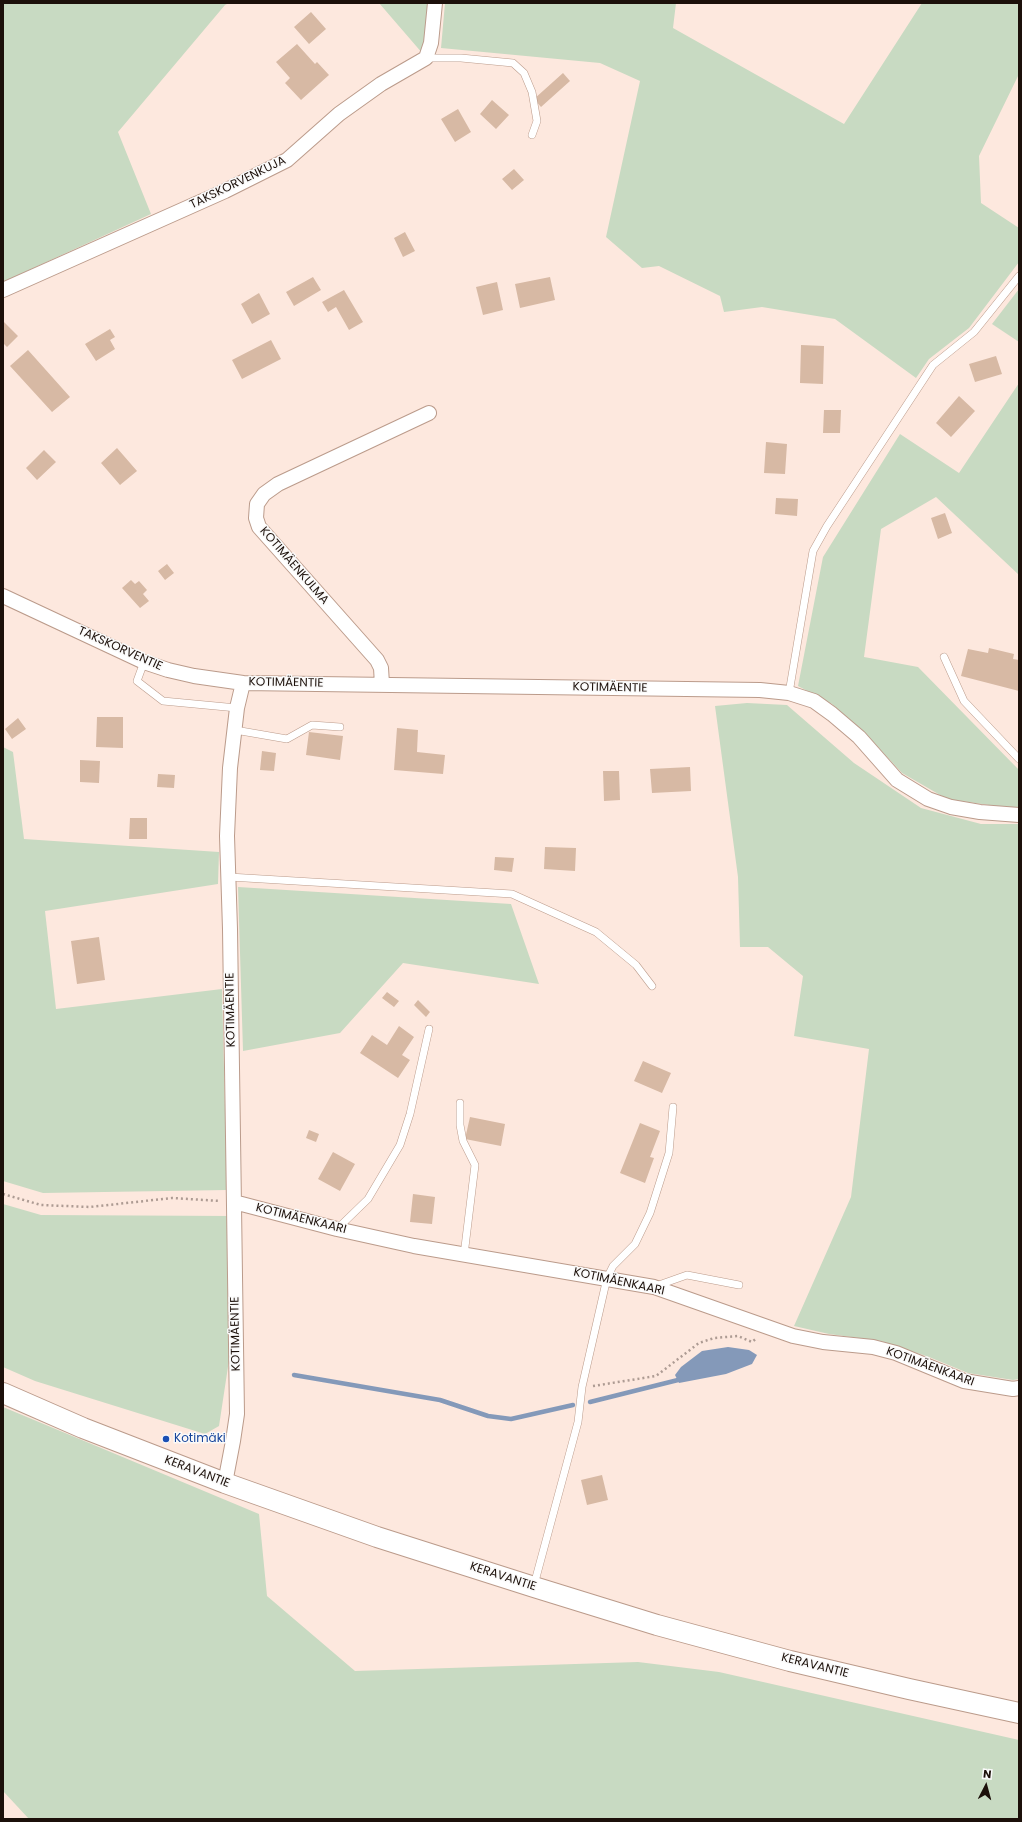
<!DOCTYPE html>
<html>
<head>
<meta charset="utf-8">
<style>
	body { margin:0 }
	#map { position:relative; width:1022px; height:1822px; overflow:hidden; background:#fde8de; font-family:Poppins,sans-serif }
	canvas { display:block }
	.frame { position:absolute; inset:0; border:4px solid #1c100a; pointer-events:none }
	.north { position:absolute; left:966px; top:1766px; width:40px; height:40px; -webkit-text-stroke:3px #fafafa; paint-order:stroke; rotate:6deg; font-size:11px; font-weight:700; line-height:16px; text-align:center; color:#1c100a }
	.north::after { content:''; display:block; margin:auto; width:14px; height:18px; background:#1c100a; clip-path:polygon(50% 0,100% 100%,50% 72%,0 100%) }
</style>
</head>
<body>
<div id="map">
<canvas width="1022" height="1822"></canvas>
<div class="frame"></div>
<div class="north">N</div>
</div>
<script>
const ctx = document.querySelector('canvas').getContext('2d');
ctx.lineJoin = 'round';
function fillPath(path, color) { ctx.fillStyle = color; ctx.fill(path, 'evenodd'); }
const shape = rows => new Path2D(rows.map(r => 'M' + r).join(''));
function trace(path, color, width, dash) { ctx.strokeStyle = color; ctx.lineWidth = width; ctx.lineCap = dash ? 'butt' : 'round'; ctx.setLineDash(dash || []); ctx.stroke(path); }
function label(font, color, halo, rows, align = 'center') {
  ctx.font = font + ' Poppins,sans-serif'; ctx.lineWidth = 3; ctx.setLineDash([]); ctx.textBaseline = 'middle'; ctx.strokeStyle = halo; ctx.fillStyle = color; for (const [text, x, y, turn = 0] of rows) {
    ctx.save(); ctx.translate(x, y); ctx.rotate((+turn || 0) * Math.PI / 180); ctx.textAlign = isNaN(turn) ? turn : align; if (halo) ctx.strokeText(text, 0, 0); ctx.fillText(text, 0, 0); ctx.restore();
  }
}
const green = shape([
	[3,3,229,3,225,5,118,132,151,214,3,282],
	[379,3,432,3,423,54],
	[445,3,676,3,673,28,844,124,922,3,1019,3,1019,74,979,156,981,203,1019,228,1019,262,969,328,929,359,916,378,835,319,762,307,724,312,720,296,659,266,642,268,606,237,640,81,600,63,441,48],
	[1019,289,1019,342,992,324],
	[1019,383,1019,575,936,497,881,529,864,657,918,667,1019,770,1019,809,1017,809,947,799,902,773,877,746,832,704,798,686,823,557,900,434,959,473],
	[747,703,787,705,854,763,921,808,981,824,1019,824,1019,1379,1013,1380,968,1373,929,1357,881,1341,829,1334,794,1326,851,1197,869,1049,794,1036,803,976,768,947,740,947,738,877,715,706],
	[3,747,13,752,24,839,219,852,218,884,45,911,56,1009,222,989,227,1190,43,1193,3,1181],
	[238,887,511,904,539,984,403,963,340,1033,243,1051],
	[3,1204,41,1215,231,1216,231,1347,219,1426,205,1434,35,1381,3,1367],
	[3,1407,259,1514,267,1596,355,1671,638,1662,719,1672,1019,1740,1019,1819,29,1819,3,1791]
]);
const water = shape([
	[728,1347,749,1350,757,1355,752,1364,726,1374,679,1383,675,1375,681,1367,702,1351]
]);
const stream = shape([
	[294,1375,440,1400,488,1416,511,1419,573,1405],
	[590,1402,678,1380]
]);
const building = shape([
	[311,12,326,29,309,44,294,27],
	[297,44,315,64,317,62,329,75,301,100,285,83,290,78,276,62],
	[563,73,570,81,541,107,534,99],
	[492,100,509,115,496,129,480,114],
	[458,109,471,132,455,142,441,119],
	[514,169,524,180,512,190,502,179],
	[405,232,415,251,403,257,394,238],
	[313,277,321,290,294,306,286,292],
	[550,277,555,300,520,308,515,284],
	[497,282,503,310,483,315,476,287],
	[344,290,363,322,349,330,336,307,328,312,322,302],
	[259,293,270,314,252,324,241,304],
	[3,321,18,336,7,347,3,343],
	[110,329,115,337,110,340,115,349,96,361,85,344],
	[271,340,281,359,242,379,232,360],
	[801,345,824,346,823,384,800,383],
	[28,350,70,397,52,412,10,366],
	[996,356,1002,374,975,382,969,364],
	[959,396,975,411,951,437,936,423],
	[824,410,841,410,840,433,823,433],
	[766,442,787,444,785,474,764,473],
	[117,448,137,471,120,485,101,463],
	[44,450,56,462,37,480,26,468],
	[776,498,798,499,797,516,775,514],
	[945,513,952,533,938,539,931,518],
	[167,564,174,573,165,580,158,571],
	[131,580,135,584,139,581,147,590,143,594,149,601,140,608,122,588],
	[989,648,1014,654,1013,659,1019,660,1019,691,961,676,968,649,988,653],
	[97,717,123,717,123,748,96,747],
	[18,718,26,729,12,739,5,729],
	[397,728,418,730,417,752,445,755,443,774,394,770],
	[309,732,343,736,340,760,306,755],
	[262,751,276,753,274,771,260,770],
	[80,760,100,761,99,783,80,782],
	[690,767,691,791,652,793,650,769],
	[603,771,619,771,620,800,604,801],
	[158,774,175,775,174,788,157,787],
	[130,818,147,818,147,839,129,839],
	[545,847,576,848,575,871,544,869],
	[495,857,514,858,512,872,494,870],
	[99,937,105,980,77,984,71,941],
	[387,992,399,1001,394,1007,382,998],
	[418,1000,430,1012,426,1017,414,1005],
	[399,1026,414,1037,402,1055,410,1060,398,1078,360,1053,372,1035,387,1045],
	[643,1061,671,1073,662,1093,634,1081],
	[470,1117,505,1124,501,1146,465,1139],
	[640,1123,660,1131,650,1157,654,1158,645,1183,620,1173],
	[309,1130,319,1134,316,1142,306,1138],
	[333,1152,355,1164,340,1191,318,1179],
	[413,1194,435,1197,432,1224,410,1222],
	[602,1475,608,1500,587,1505,581,1480]
]);
const path = shape([
	[3,1194,41,1205,90,1207,172,1198,220,1201],
	[593,1386,656,1376,699,1343,714,1338,738,1336,752,1342,757,1338]
]);
const lane = shape([
	[426,58,461,58,513,63,524,73,532,92,537,121,532,135],
	[944,657,964,701,1019,759],
	[144,662,137,681,163,701,237,708],
	[789,693,813,551,827,526,933,365,974,332,1019,276],
	[235,730,287,739,312,725,340,727],
	[229,877,512,894,596,932,636,965,652,986],
	[460,1103,460,1125,463,1141,475,1165,464,1255],
	[337,1229,368,1199,400,1145,410,1114,429,1029],
	[656,1286,687,1275,739,1285],
	[534,1585,578,1422,582,1387,607,1278,613,1266,635,1244,650,1213,669,1153,673,1107]
]);
const street = shape([
	[3,290,225,191,287,160,339,114,381,84,426,58,431,43,435,3],
	[3,596,144,662,168,670,194,676,243,683],
	[382,684,381,668,377,660,259,527,256,518,257,504,264,494,278,484,429,413],
	[234,1202,337,1229,414,1246,654,1287,793,1336,823,1342,873,1347,896,1353,964,1381,1013,1389,1019,1388],
	[225,1483,233,1441,237,1414,230,929,227,836,230,768,237,708,243,683,760,690,789,693,814,701,832,714,859,737,897,780,928,799,951,807,980,812,1019,815]
]);
const secondary = shape([
	[3,1393,83,1428,225,1483,377,1537,534,1587,657,1625,790,1661,909,1689,1019,1713]
]);
const markers = [
	[166,1439,4,"#1a4fb4"]
];
const streetNames = [
	["TAKSKORVENKUJA",238,183,-26],
	["KOTIMÄENKULMA",294,566,49],
	["TAKSKORVENTIE",120,649,24],
	["KOTIMÄENTIE",286,683,1],
	["KOTIMÄENTIE",610,688,1],
	["KOTIMÄENTIE",231,1010,-91],
	["KOTIMÄENKAARI",301,1219,14],
	["KOTIMÄENKAARI",619,1282,12],
	["KOTIMÄENTIE",236,1334,-91],
	["KOTIMÄENKAARI",930,1367,20],
	["KERAVANTIE",197,1472,21],
	["KERAVANTIE",503,1577,18],
	["KERAVANTIE",815,1666,14]
];
const transitNames = [
	["Kotimäki",174,1439]
];
fillPath(green, '#c8dac2');
fillPath(water, '#8499b9');
trace(stream, '#8499b9', 4.5);
fillPath(building, '#d7b9a4');
trace(lane, '#bb9b8b', 8);
trace(street, '#bb9b8b', 16);
trace(secondary, '#bb9b8b', 22);
trace(path, '#ad9b93', 2.5, [2, 3]);
trace(lane, '#fff', 7);
trace(street, '#fff', 14);
trace(secondary, '#fff', 20);
for (const [x, y, r, color] of markers) { const dot = new Path2D(); dot.arc(x, y, r, 0, 2 * Math.PI); ctx.fillStyle = color; ctx.fill(dot); trace(dot, '#fafafa', 1.5); }
label('12px', '#1c100a', '#fafafa', streetNames);
label('12px', '#164399', '#fafafa', transitNames, 'left');
</script>
</body>
</html>
